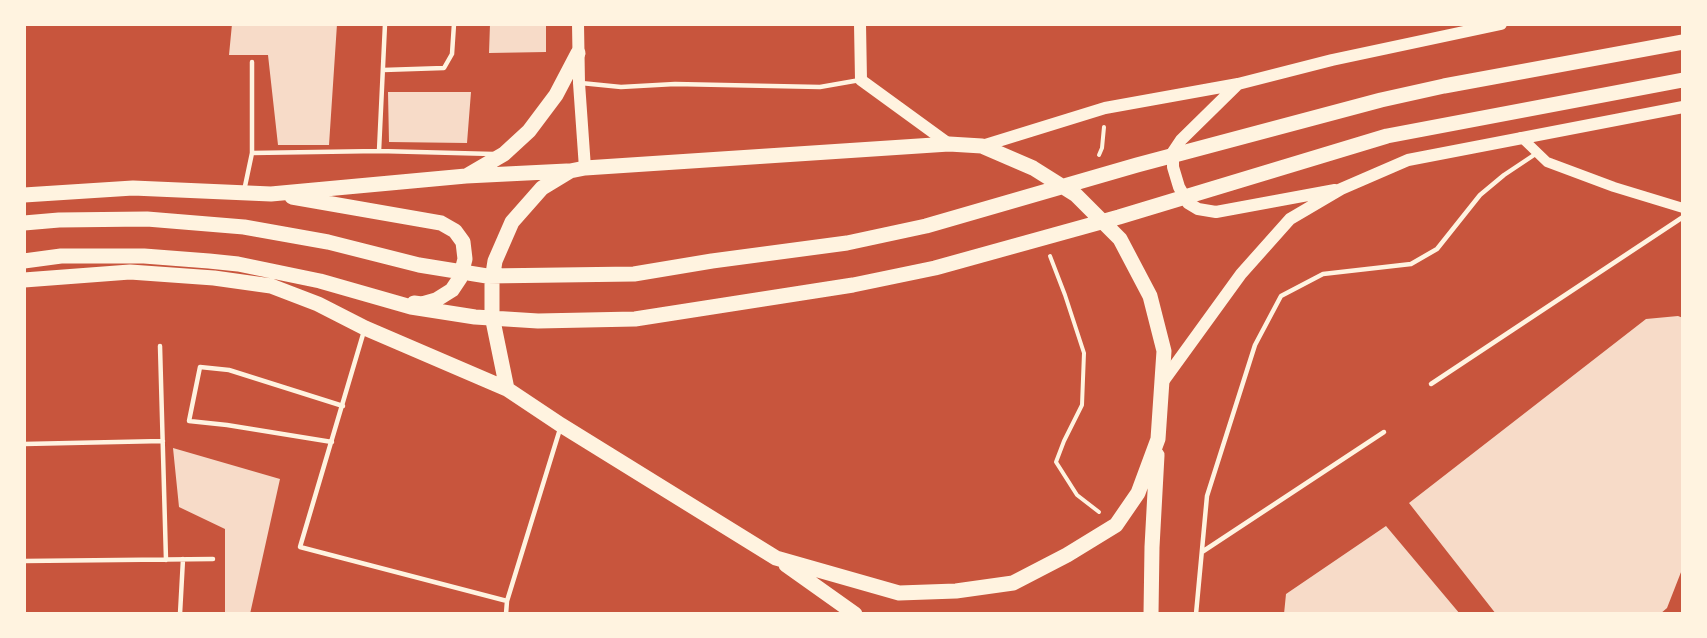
<!DOCTYPE html>
<html>
<head>
<meta charset="utf-8">
<style>
	body { margin:0 }
	#map { position:relative; width:1707px; height:638px; overflow:hidden; background:#c8553d; font-family:Cabin,sans-serif }
	canvas { display:block }
	.frame { position:absolute; inset:0; border:26px solid #fff3e0; pointer-events:none }
</style>
</head>
<body>
<div id="map">
<canvas width="1707" height="638"></canvas>
<div class="frame"></div>
</div>
<script>
const ctx = document.querySelector('canvas').getContext('2d');
ctx.lineJoin = 'round';
function fillPath(path, color) { ctx.fillStyle = color; ctx.fill(path, 'evenodd'); }
const shape = rows => new Path2D(rows.map(r => 'M' + r).join(''));
function trace(path, color, width, dash) { ctx.strokeStyle = color; ctx.lineWidth = width; ctx.lineCap = dash ? 'butt' : 'round'; ctx.setLineDash(dash || []); ctx.stroke(path); }
const building = shape([
	[232,24,337,24,329,145,278,145,268,55,229,55],
	[490,24,546,24,546,52,489,53],
	[388,92,471,92,467,143,389,142],
	[1678,316,1683,318,1683,567,1667,608,1660,614,1496,614,1409,503,1646,319],
	[173,448,280,479,250,614,225,614,225,529,179,507],
	[1386,526,1460,614,1284,614,1286,594]
]);
const path = shape([
	[1099,155,1102,148,1104,127],
	[1050,256,1065,295,1084,353,1082,405,1064,441,1056,462,1077,495,1099,512]
]);
const service = shape([
	[383,70,444,68,452,54,454,24],
	[581,83,621,87,675,84,820,87,860,80],
	[379,151,385,24],
	[252,153,379,151,493,154],
	[244,191,252,153,252,62],
	[364,331,300,547,507,601,560,429],
	[160,346,166,560],
	[1431,384,1683,217],
	[332,442,227,425,189,421,200,367,229,370,343,406],
	[24,444,163,441],
	[1202,552,1384,432],
	[24,561,213,559],
	[180,614,183,559],
	[506,614,507,601],
	[1196,614,1207,496,1255,345,1281,296,1323,274,1411,264,1437,249,1480,195,1504,175,1537,153]
]);
const tertiary = shape([
	[1521,137,1547,162,1614,187,1683,208]
]);
const secondary = shape([
	[578,24,579,83,585,168],
	[860,24,861,80,949,144],
	[1238,84,1181,140,1173,152,1173,167,1179,187,1188,203,1198,209,1216,212,1335,190],
	[982,146,1105,108,1238,84,1332,60,1501,24],
	[1162,383,1241,274,1290,219,1341,189,1408,160,1683,107]
]);
const primary = shape([
	[468,175,504,154,529,131,556,95,578,53],
	[24,195,133,188,271,194,466,176,567,171],
	[292,197,441,223,455,231,463,242,465,259,460,278,452,290,436,300,422,304,414,303],
	[24,223,59,220,147,219,244,227,328,242,419,265,487,276,634,274,712,261,847,243,926,226,1137,165,1381,100,1444,86,1683,42],
	[24,261,61,256,144,256,209,261,238,264,320,281,411,307,475,317,538,321,635,319,853,285,935,268,1119,217,1387,136,1683,80],
	[24,280,130,272,214,278,271,286,318,304,365,328,507,389,561,425,776,558,899,593,956,591,1013,583,1067,555,1116,525,1138,493,1158,439,1164,351,1150,296,1120,239,1076,195,1033,168,982,146,949,144,585,168,570,171,542,188,512,222,495,261,492,280,492,316,507,389],
	[786,565,855,614],
	[1151,614,1152,547,1157,455]
]);
fillPath(building, '#f7dbc8');
trace(path, '#fff3e0', 4);
trace(service, '#fff3e0', 4.5);
trace(tertiary, '#fff3e0', 10);
trace(secondary, '#fff3e0', 12);
trace(primary, '#fff3e0', 15);
</script>
</body>
</html>
